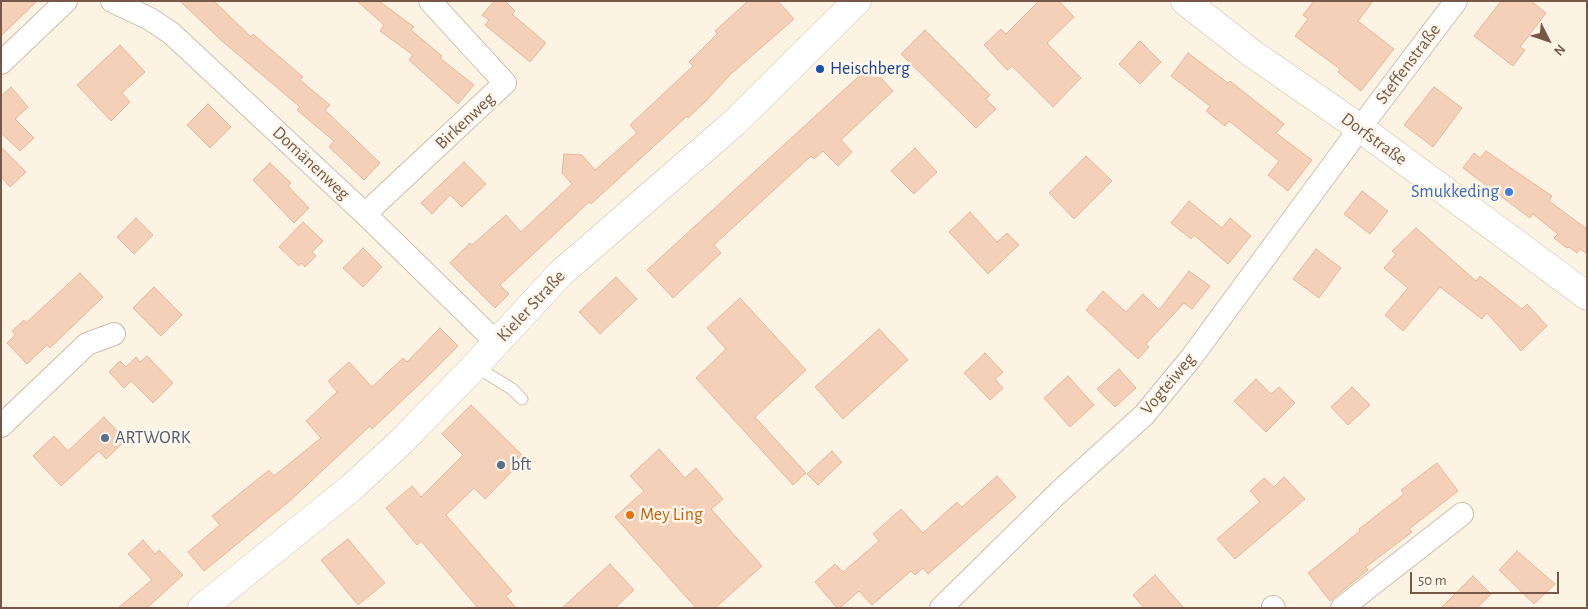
<!DOCTYPE html>
<html>
<head>
<meta charset="utf-8">
<style>
	body { margin:0 }
	#map { position:relative; width:1588px; height:609px; overflow:hidden; background:#fdf3e3; font-family:"Alegreya Sans",sans-serif }
	canvas { display:block }
	.frame { position:absolute; inset:0; border:2px solid #775848; pointer-events:none }
	.north { position:absolute; left:1523px; top:15px; width:50px; height:50px; -webkit-text-stroke:4px #fff7eb; paint-order:stroke; rotate:131deg; font-size:14px; font-weight:700; line-height:20px; text-align:center; color:#775848 }
	.north::after { content:''; display:block; margin:auto; width:18px; height:22px; background:#775848; clip-path:polygon(50% 0,100% 100%,50% 72%,0 100%) }
	.scale { position:absolute; left:1410px; top:572px; width:149px; height:22px; box-sizing:border-box; border:2px solid #775848; border-top:0; padding-left:6px; font-size:15px; line-height:18px; white-space:nowrap; color:#775848; -webkit-text-stroke:4px #fff7eb; paint-order:stroke }
</style>
</head>
<body>
<div id="map">
<canvas width="1588" height="609"></canvas>
<div class="frame"></div>
<div class="north">N</div>
<div class="scale">50 m</div>
</div>
<script>
const ctx = document.querySelector('canvas').getContext('2d');
ctx.lineJoin = 'round';
function fillPath(path, color) { ctx.fillStyle = color; ctx.fill(path, 'evenodd'); }
const shape = rows => new Path2D(rows.map(r => 'M' + r).join(''));
function trace(path, color, width, dash) { ctx.strokeStyle = color; ctx.lineWidth = width; ctx.lineCap = dash ? 'butt' : 'round'; ctx.setLineDash(dash || []); ctx.stroke(path); }
function label(font, color, halo, rows, align = 'center') {
  ctx.font = font + ' "Alegreya Sans",sans-serif'; ctx.lineWidth = 5; ctx.setLineDash([]); ctx.textBaseline = 'middle'; ctx.strokeStyle = halo; ctx.fillStyle = color; for (const [text, x, y, turn = 0] of rows) {
    ctx.save(); ctx.translate(x, y); ctx.rotate((+turn || 0) * Math.PI / 180); ctx.textAlign = isNaN(turn) ? turn : align; if (halo) ctx.strokeText(text, 0, 0); ctx.fillText(text, 0, 0); ctx.restore();
  }
}
const building = shape([
	[1,1,37,1,1,36,1,1],
	[180,1,214,1,251,37,253,34,303,77,300,80,330,105,325,110,380,163,364,180,329,147,334,141,297,110,300,107,222,41,180,1],
	[357,1,379,1,414,27,411,30,442,56,440,58,474,85,458,104,409,60,413,55,380,31,384,25,357,1],
	[494,1,505,1,515,11,512,14,546,43,530,62,485,25,489,20,482,15,494,1],
	[748,1,778,1,794,19,732,73,704,103,688,118,687,116,591,204,589,202,500,285,509,294,495,308,450,263,470,243,472,245,506,215,521,232,572,184,562,173,564,154,582,155,595,170,637,133,630,125,693,66,689,62,717,34,715,31,748,1],
	[1039,1,1059,1,1074,17,1047,43,1081,78,1053,107,1012,66,1007,70,984,45,1001,29,1006,34,1039,1],
	[1314,1,1373,1,1358,21,1394,49,1361,91,1338,72,1340,69,1295,36,1308,19,1303,15,1314,1],
	[1501,1,1531,1,1546,13,1520,47,1525,50,1513,66,1474,36,1501,1],
	[925,30,990,95,986,99,996,109,976,128,901,54,925,30],
	[1140,41,1161,62,1140,84,1119,64,1140,41],
	[120,45,145,72,122,93,130,102,111,121,77,85,120,45],
	[1188,53,1228,83,1230,81,1284,124,1276,133,1312,160,1288,191,1268,175,1279,161,1229,121,1225,126,1206,111,1210,106,1171,76,1188,53],
	[870,66,893,91,841,140,852,152,838,166,823,151,814,159,811,156,714,245,721,253,673,298,647,270,870,66],
	[11,87,28,107,15,119,34,138,20,151,1,133,1,96,11,87],
	[1434,87,1462,108,1433,147,1404,125,1434,87],
	[208,104,231,127,210,148,187,125,208,104],
	[1,147,26,172,10,187,1,177,1,147],
	[915,148,937,172,914,194,891,171,915,148],
	[1486,151,1552,196,1549,201,1587,229,1587,254,1580,249,1577,253,1569,247,1567,248,1554,238,1558,234,1533,214,1530,218,1463,168,1474,153,1480,158,1486,151],
	[1086,156,1112,181,1074,219,1049,193,1086,156],
	[464,162,486,184,462,207,450,195,432,214,421,203,464,162],
	[270,163,291,183,288,186,309,208,294,223,253,180,270,163],
	[1362,191,1388,211,1370,234,1344,214,1362,191],
	[1189,201,1222,228,1230,218,1251,236,1228,264,1194,235,1191,239,1171,223,1189,201],
	[970,212,997,242,1007,233,1019,245,988,274,949,232,970,212],
	[136,218,153,235,134,254,117,237,136,218],
	[303,222,323,241,312,252,316,256,305,267,301,263,299,266,279,247,303,222],
	[1416,228,1476,281,1480,276,1522,309,1527,304,1547,326,1521,351,1487,313,1482,319,1440,287,1403,331,1385,315,1408,288,1384,268,1396,254,1392,251,1416,228],
	[363,248,382,267,363,287,343,268,363,248],
	[1316,249,1341,268,1319,298,1293,279,1316,249],
	[1189,271,1210,286,1192,309,1184,303,1146,344,1149,347,1138,359,1086,310,1103,291,1126,312,1143,294,1159,310,1189,271],
	[80,273,103,297,50,348,47,345,27,364,7,343,15,335,12,331,24,320,26,323,80,273],
	[616,277,637,299,600,334,579,312,616,277],
	[154,287,182,315,161,336,133,308,154,287],
	[740,298,806,370,755,417,806,473,793,485,696,378,726,349,707,328,740,298],
	[440,328,458,346,426,378,372,429,370,426,292,499,204,571,188,552,220,525,212,516,269,470,274,476,321,438,306,421,337,392,328,381,349,362,372,387,403,358,407,362,440,328],
	[879,329,908,360,843,419,815,387,879,329],
	[985,353,1003,372,995,379,1003,388,990,400,964,373,985,353],
	[147,356,173,383,153,403,131,381,124,388,109,372,120,361,126,367,136,357,140,362,147,356],
	[1119,369,1136,388,1115,407,1097,389,1119,369],
	[1068,376,1094,405,1070,427,1044,398,1068,376],
	[1256,379,1271,394,1279,387,1295,403,1266,432,1234,401,1256,379],
	[1352,387,1370,405,1348,425,1331,407,1352,387],
	[471,405,525,458,485,499,474,488,446,515,512,591,506,596,516,608,478,608,421,541,417,545,386,508,412,486,421,497,463,455,442,434,471,405],
	[104,417,126,440,106,459,99,451,61,486,33,456,54,436,68,451,104,417],
	[659,449,685,478,696,468,723,499,711,509,762,566,715,608,696,608,615,517,644,491,630,476,659,449],
	[832,451,842,462,818,485,807,474,832,451],
	[1437,463,1458,491,1409,529,1412,532,1366,567,1368,570,1330,601,1308,573,1360,531,1359,529,1404,494,1401,490,1437,463],
	[997,476,1016,497,928,574,923,568,915,575,911,571,872,605,859,591,840,608,837,608,815,582,835,564,843,572,879,541,873,534,901,509,923,533,957,502,962,507,997,476],
	[1284,477,1305,499,1235,559,1217,539,1260,502,1250,491,1264,478,1274,487,1284,477],
	[348,539,385,583,358,605,321,560,348,539],
	[143,540,155,554,159,550,183,575,147,608,118,608,152,580,128,554,143,540],
	[1517,551,1555,584,1534,604,1499,570,1517,551],
	[610,564,634,590,615,608,562,608,610,564],
	[1155,575,1167,589,1184,608,1144,608,1133,595,1155,575],
	[1473,576,1491,594,1477,608,1441,608,1473,576]
]);
const service = shape([
	[475,366,512,389,522,399]
]);
const minor = shape([
	[112,1,150,19,171,33,365,214,497,343],
	[1,63,66,1],
	[365,214,505,83,430,1],
	[1,426,87,344,114,334],
	[1273,607,1274,608],
	[941,608,1058,493,1144,415,1191,358,1360,128,1456,1],
	[1342,608,1462,514]
]);
const secondary = shape([
	[1185,1,1250,52,1360,128,1587,296],
	[202,608,351,488,403,440,475,366,561,273,734,123,857,1]
]);
const markers = [
	[820,69,5,"#1a4fb4"],
	[1509,192,5,"#3f7fe0"],
	[105,438,5,"#5c6f8a"],
	[501,465,5,"#5c6f8a"],
	[630,515,5,"#e8710a"]
];
const streetNames = [
	["Steffenstraße",1408,64,-53],
	["Birkenweg",465,121,-43],
	["Dorfstraße",1374,139,36],
	["Domänenweg",311,163,43],
	["Kieler Straße",531,306,-47],
	["Vogteiweg",1168,384,-50]
];
const transitNames = [
	["Heischberg",830,69]
];
const shopNames = [
	["Smukkeding",1499,192]
];
const serviceNames = [
	["ARTWORK",115,438],
	["bft",511,465]
];
const foodNames = [
	["Mey Ling",640,515]
];
fillPath(building, '#f4d0b9');
trace(building, '#e8b699', 1);
trace(service, '#d1bcac', 13);
trace(minor, '#d1bcac', 24);
trace(secondary, '#d5bca9', 29);
trace(service, '#fff', 11);
trace(minor, '#fff', 22);
trace(secondary, '#fff', 28);
for (const [x, y, r, color] of markers) { const dot = new Path2D(); dot.arc(x, y, r, 0, 2 * Math.PI); ctx.fillStyle = color; ctx.fill(dot); trace(dot, '#fff7eb', 2); }
label('18px', '#775848', '#fff7eb', streetNames);
label('18px', '#164399', '#fff7eb', transitNames, 'left');
label('18px', '#366cbe', '#fff7eb', shopNames, 'right');
label('18px', '#4e5e75', '#fff7eb', serviceNames, 'left');
label('18px', '#c56008', '#fff7eb', foodNames, 'left');
</script>
</body>
</html>
